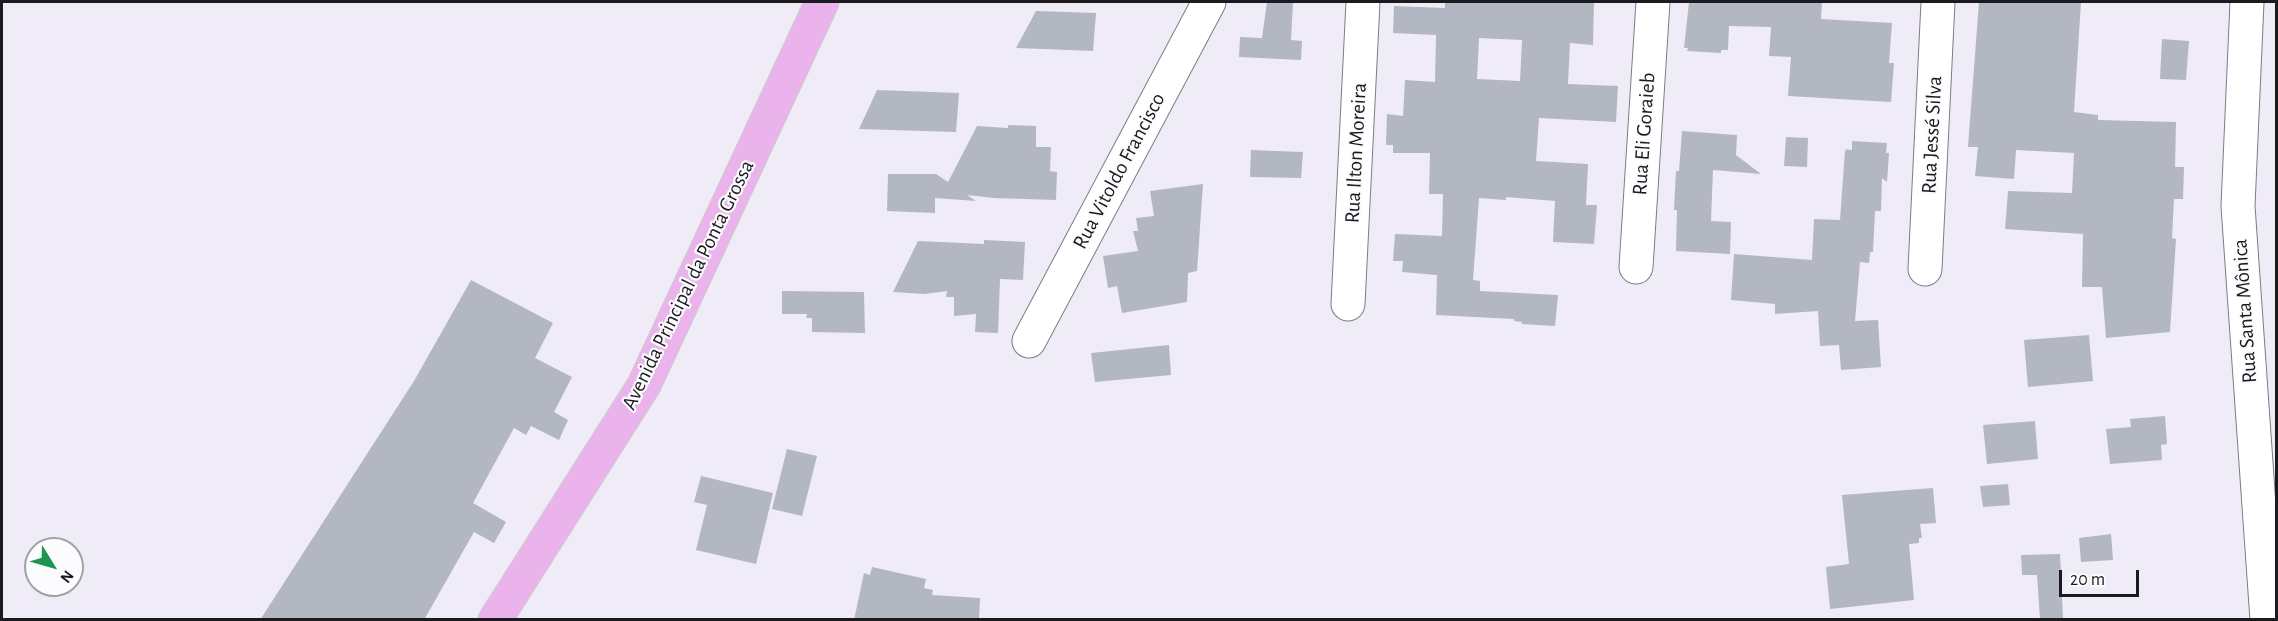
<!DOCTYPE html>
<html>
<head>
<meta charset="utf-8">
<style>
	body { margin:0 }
	#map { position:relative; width:2278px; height:621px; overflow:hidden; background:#efecf8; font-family:"Alegreya Sans",sans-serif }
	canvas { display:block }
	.frame { position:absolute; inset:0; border:3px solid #1b1a1e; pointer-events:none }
	.north { position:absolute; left:24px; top:537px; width:60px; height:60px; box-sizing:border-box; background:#fcfbfd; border:2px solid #a2a1a4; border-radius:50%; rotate:127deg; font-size:16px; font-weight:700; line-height:24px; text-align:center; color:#1b1a1e }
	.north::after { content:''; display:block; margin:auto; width:21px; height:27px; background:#1e9551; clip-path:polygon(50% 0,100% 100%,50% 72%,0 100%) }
	.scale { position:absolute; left:2059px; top:570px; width:80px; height:27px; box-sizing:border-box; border:3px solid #1b1a1e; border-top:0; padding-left:8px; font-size:18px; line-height:21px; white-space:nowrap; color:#1b1a1e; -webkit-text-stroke:4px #fcfbfd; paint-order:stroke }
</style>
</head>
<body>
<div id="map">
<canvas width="2278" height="621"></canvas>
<div class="frame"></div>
<div class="north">N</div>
<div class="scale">20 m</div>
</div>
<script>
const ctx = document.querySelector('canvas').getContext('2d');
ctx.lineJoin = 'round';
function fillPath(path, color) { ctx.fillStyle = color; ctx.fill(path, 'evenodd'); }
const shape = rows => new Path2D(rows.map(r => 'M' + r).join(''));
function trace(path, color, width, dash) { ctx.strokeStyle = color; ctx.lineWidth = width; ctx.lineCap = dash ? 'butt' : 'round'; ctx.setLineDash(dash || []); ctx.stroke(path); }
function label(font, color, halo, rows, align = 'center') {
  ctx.font = font + ' "Alegreya Sans",sans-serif'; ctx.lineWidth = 4.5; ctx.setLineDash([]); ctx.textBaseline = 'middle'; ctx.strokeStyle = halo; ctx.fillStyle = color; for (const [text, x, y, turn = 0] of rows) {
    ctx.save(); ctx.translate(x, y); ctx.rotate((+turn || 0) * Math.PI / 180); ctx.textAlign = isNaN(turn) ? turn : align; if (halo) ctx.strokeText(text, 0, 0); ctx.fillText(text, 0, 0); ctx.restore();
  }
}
const building = shape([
	[1267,2,1293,2,1291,40,1302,41,1301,60,1239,57,1240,37,1262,38],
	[1445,2,1594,2,1593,45,1570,43,1568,84,1618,86,1616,122,1539,118,1536,161,1588,164,1586,205,1597,205,1594,244,1553,242,1555,201,1506,197,1506,200,1479,198,1473,280,1480,281,1480,291,1558,295,1555,326,1522,324,1522,322,1514,321,1514,319,1436,315,1437,275,1402,272,1403,261,1393,261,1395,234,1442,236,1443,194,1429,194,1430,153,1393,153,1393,145,1386,145,1387,114,1403,116,1405,80,1435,82,1436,35,1393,33,1394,6,1445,8],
	[1479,38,1522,40,1520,81,1477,79],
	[1689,2,1822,2,1821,19,1892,23,1889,63,1894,63,1891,102,1788,96,1791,57,1769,56,1771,27,1729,26,1728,50,1721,50,1721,53,1687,51,1688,48,1684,48],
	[1979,2,2081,2,2074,112,2098,115,2098,120,2176,122,2175,167,2184,167,2183,199,2174,199,2172,238,2176,239,2170,332,2106,338,2102,287,2082,287,2083,234,2005,229,2008,191,2072,193,2074,153,2016,150,2014,179,1975,176,1978,147,1968,147],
	[1036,11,1096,13,1093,51,1016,48],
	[2162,39,2189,41,2186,80,2160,79],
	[877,90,959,93,956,132,859,129],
	[1008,125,1036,126,1036,147,1051,147,1050,171,1057,172,1056,200,994,198,967,195,976,201,935,198,935,213,887,211,888,174,936,174,948,182,977,126,1008,128],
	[1682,131,1737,135,1736,155,1761,174,1713,170,1711,221,1731,222,1730,254,1676,251,1677,210,1674,210,1676,171,1679,171],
	[1786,137,1808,138,1807,167,1784,166],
	[1852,141,1887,143,1886,153,1889,153,1887,182,1882,178,1881,211,1875,211,1873,252,1870,252,1869,263,1860,262,1855,321,1878,320,1881,367,1841,370,1839,345,1820,346,1818,311,1775,314,1775,304,1731,300,1734,254,1812,260,1814,219,1840,220,1845,151,1847,151,1844,149,1852,150],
	[1251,150,1303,152,1301,178,1250,177],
	[1203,184,1197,271,1188,273,1187,302,1122,313,1117,286,1108,288,1103,256,1138,251,1133,231,1138,231,1136,218,1154,216,1150,191],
	[984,240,1025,242,1023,280,1000,279,998,333,975,332,976,314,954,316,954,297,946,297,947,291,924,294,893,292,918,241,984,244],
	[471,280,553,323,535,358,572,377,554,412,568,420,559,440,531,426,526,435,514,428,473,503,506,522,494,543,474,532,424,620,260,620,414,381],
	[782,291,864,292,865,333,812,332,812,318,806,318,807,314,782,314],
	[2089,335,2093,381,2028,387,2024,340],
	[1169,345,1171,375,1095,382,1091,353],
	[2165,416,2167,444,2161,445,2162,460,2110,464,2106,429,2131,427,2130,419],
	[2035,421,2038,459,1987,464,1983,425],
	[787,449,817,456,802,516,772,509],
	[701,476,773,493,756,564,696,550,707,505,694,502],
	[2008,484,2010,505,1983,507,1980,486],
	[1933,488,1936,523,1920,524,1922,538,1919,538,1919,543,1909,544,1914,600,1830,609,1826,567,1849,564,1842,495],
	[2111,534,2113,560,2081,562,2079,538],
	[2060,554,2063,620,2040,620,2037,575,2022,575,2021,555],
	[872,567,926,579,924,588,933,590,932,595,980,598,979,620,854,620,864,573,870,575]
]);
const minor = shape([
	[2247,2,2238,206,2267,620],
	[1636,267,1653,2],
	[1925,269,1938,2],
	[1348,304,1363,2],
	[1029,341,1209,2]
]);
const major = shape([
	[495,620,644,385,822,2]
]);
const streetNames = [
	["Rua Eli Goraieb",1644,134,-86],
	["Rua Jessé Silva",1932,135,-87],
	["Rua Ilton Moreira",1356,153,-87],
	["Rua Vitoldo Francisco",1119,171,-62],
	["Avenida Principal da Ponta Grossa",688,285,-64],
	["Rua Santa Mônica",2245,311,-94]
];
fillPath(building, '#b3b7c2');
trace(minor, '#7d7b85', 35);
trace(major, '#cdcdce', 35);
trace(minor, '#fff', 33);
trace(major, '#eab3eb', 33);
label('21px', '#1b1a1e', '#fcfbfd', streetNames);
</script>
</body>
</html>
